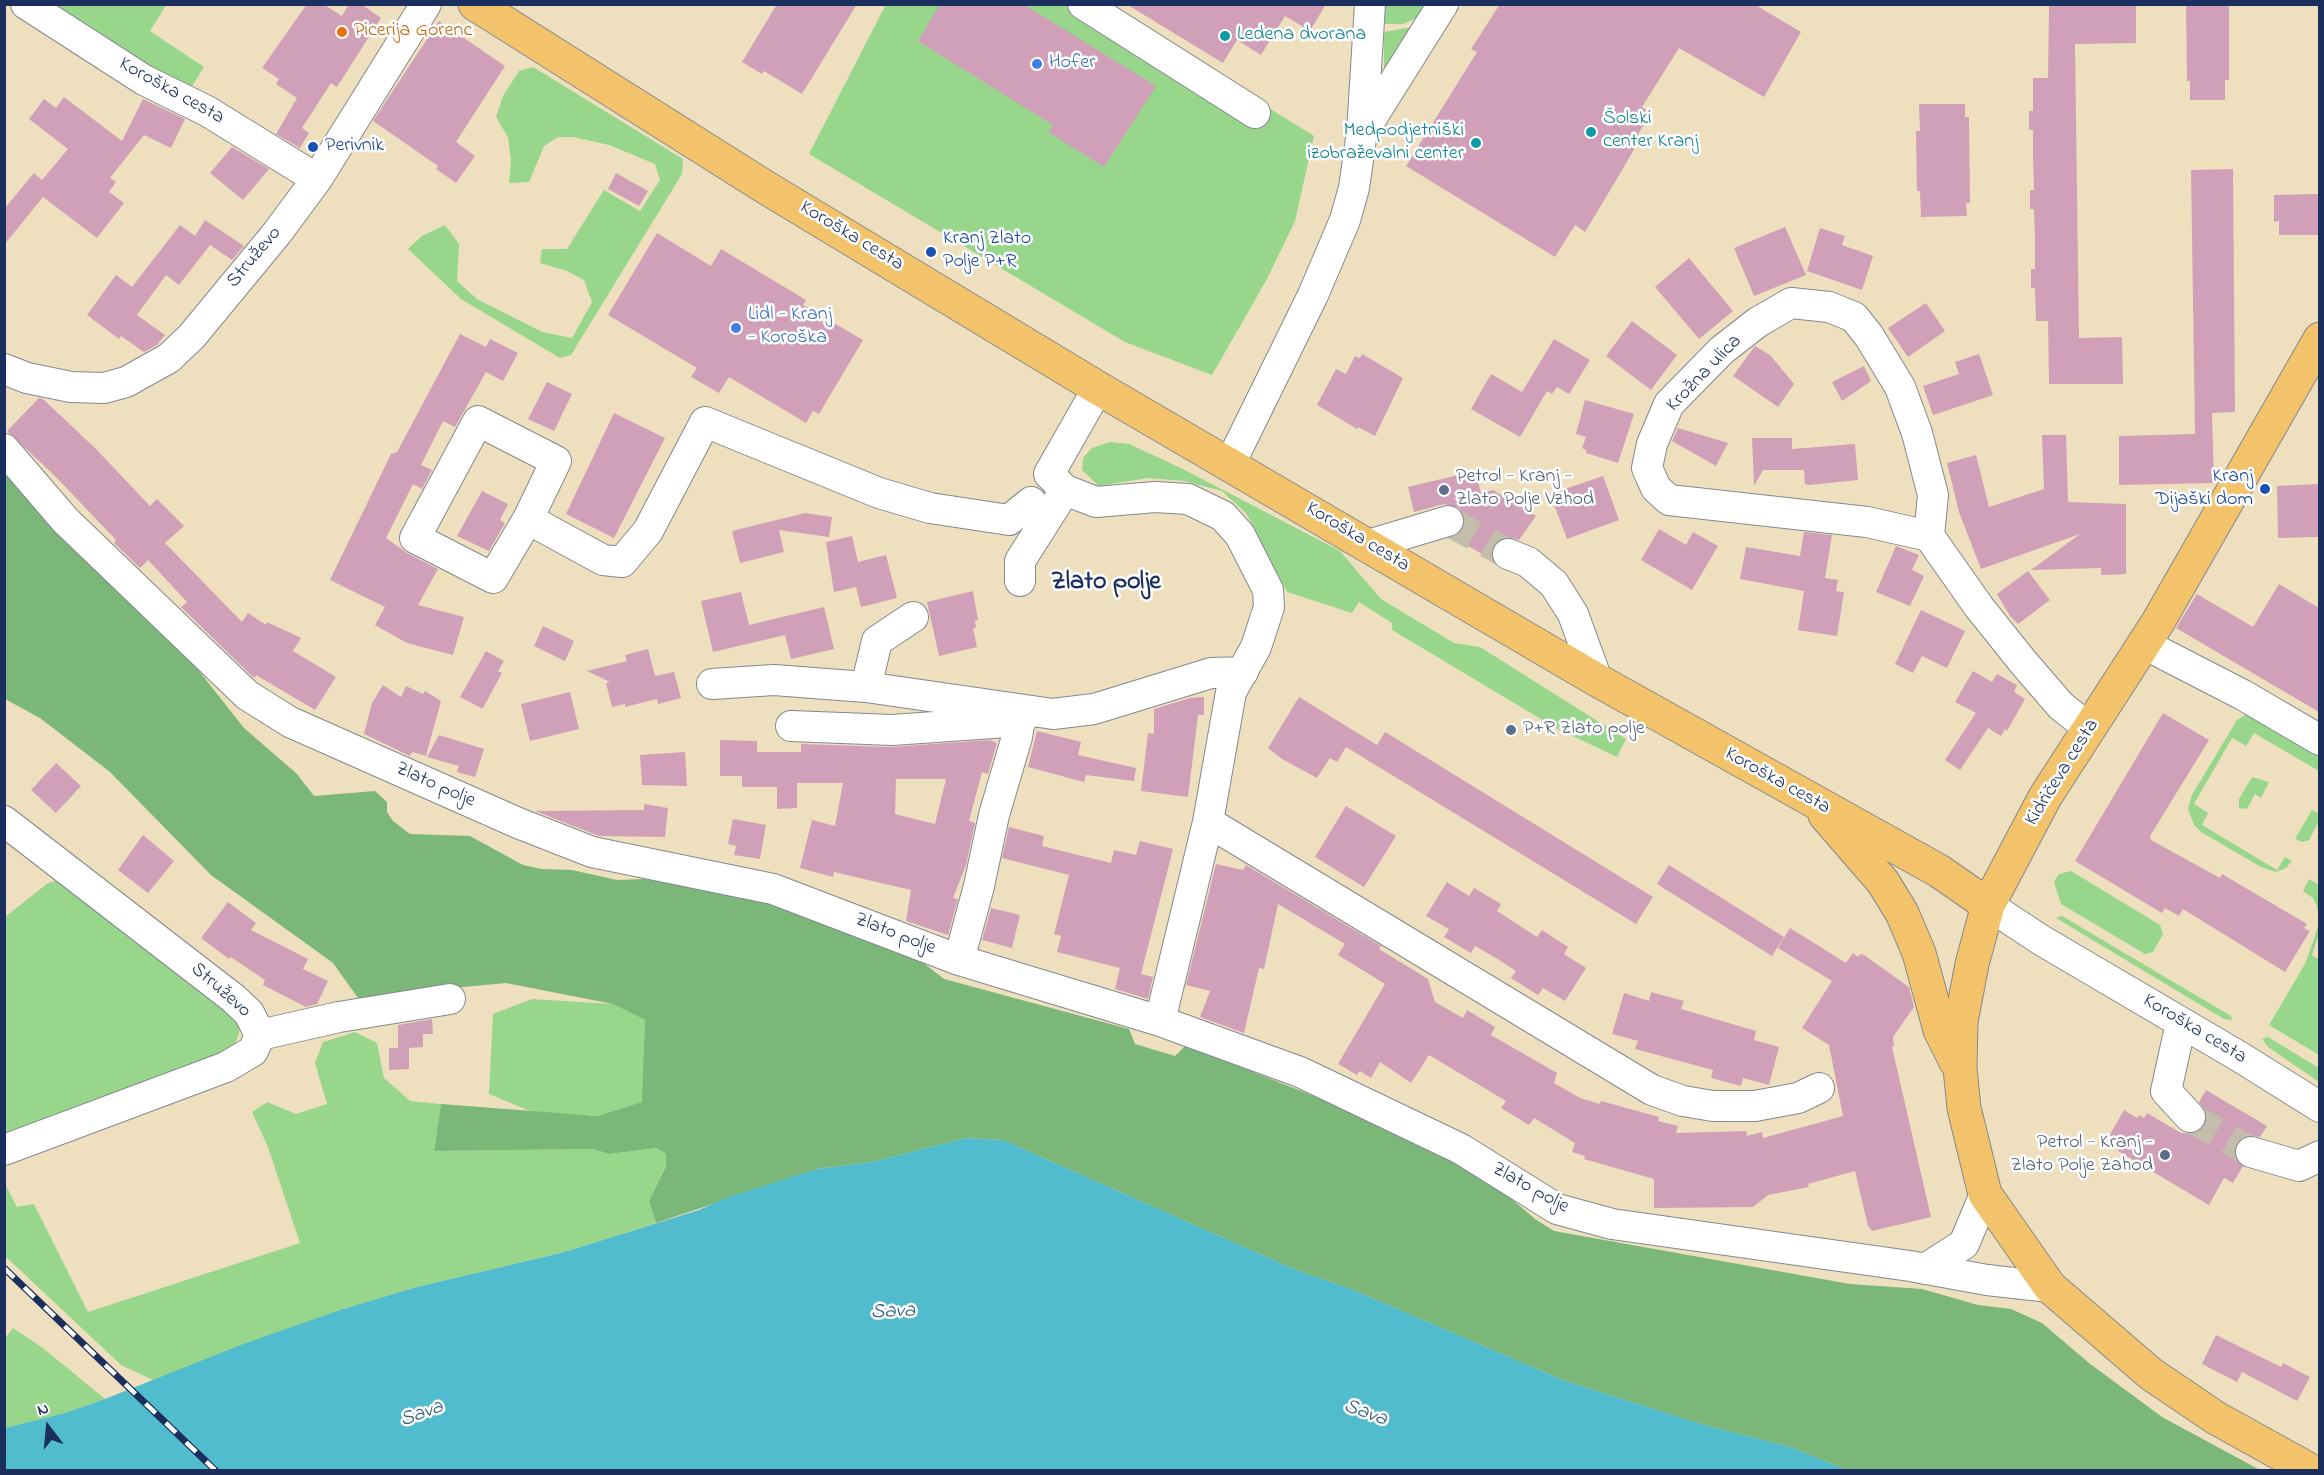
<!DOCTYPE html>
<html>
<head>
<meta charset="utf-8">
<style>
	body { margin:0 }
	#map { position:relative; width:2324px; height:1475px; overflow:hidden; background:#eee0bf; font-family:"Indie Flower",sans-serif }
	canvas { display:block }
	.frame { position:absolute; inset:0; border:6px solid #1b2f5e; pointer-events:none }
	.north { position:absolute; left:18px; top:1397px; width:60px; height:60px; -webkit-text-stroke:4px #fff; paint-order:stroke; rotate:344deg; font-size:16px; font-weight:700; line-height:24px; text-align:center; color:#1b2f5e }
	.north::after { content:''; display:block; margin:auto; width:21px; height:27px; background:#1b2f5e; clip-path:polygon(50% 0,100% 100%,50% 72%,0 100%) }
</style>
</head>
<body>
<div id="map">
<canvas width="2324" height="1475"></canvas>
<div class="frame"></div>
<div class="north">N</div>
</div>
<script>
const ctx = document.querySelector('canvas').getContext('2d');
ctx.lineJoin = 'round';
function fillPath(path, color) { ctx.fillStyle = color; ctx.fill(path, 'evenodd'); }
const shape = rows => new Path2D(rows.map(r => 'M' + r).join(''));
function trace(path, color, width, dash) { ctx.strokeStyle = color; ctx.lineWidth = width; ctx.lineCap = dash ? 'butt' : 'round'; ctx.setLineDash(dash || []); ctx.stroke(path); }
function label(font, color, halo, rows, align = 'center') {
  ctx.font = font + ' "Indie Flower",sans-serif'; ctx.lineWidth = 5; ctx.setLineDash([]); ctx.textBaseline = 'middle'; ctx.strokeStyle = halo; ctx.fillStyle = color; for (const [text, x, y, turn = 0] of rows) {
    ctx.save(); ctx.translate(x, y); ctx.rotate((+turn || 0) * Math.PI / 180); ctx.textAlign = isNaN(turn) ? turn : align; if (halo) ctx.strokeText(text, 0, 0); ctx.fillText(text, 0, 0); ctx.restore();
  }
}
const green = shape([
	[886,4,1102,5,1314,136,1295,221,1267,279,1212,375,1125,342,809,154],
	[36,5,166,5,150,31,204,67,189,91],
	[1385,5,1431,5,1424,15,1403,24,1385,24],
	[1418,26,1384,82,1384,32],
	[533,67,683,159,682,174,571,355,560,358,461,299,408,249,422,236,445,225,459,244,457,281,477,299,542,332,572,338,592,302,584,280,567,271,540,263,542,249,567,249,604,190,640,211,660,180,655,164,609,145,573,137,558,137,544,146,529,182,509,183,511,160,508,137,496,117,503,96,519,71],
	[1110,442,1129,444,1183,469,1340,551,1381,599,1454,643,1480,647,1626,739,1617,757,1556,728,1392,630,1392,623,1359,602,1352,613,1287,592,1246,513,1222,491,1184,481,1148,478,1099,486,1082,470,1083,458,1092,448],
	[2247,714,2319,747,2319,771,2254,733,2246,746,2232,738,2194,804,2208,813,2202,825,2277,870,2285,857,2292,861,2286,868,2276,872,2261,867,2201,832,2194,825,2188,809,2192,795,2237,720],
	[2252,777,2269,782,2261,798,2255,794,2247,809,2239,808,2239,799],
	[2312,810,2318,813,2319,821,2309,840,2302,842,2295,839],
	[2071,871,2160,925,2163,934,2153,952,2145,954,2061,904,2054,882,2059,874],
	[2309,879,2319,885,2319,934,2312,955,2319,960,2319,1055,2269,1025,2305,964,2315,936,2319,922,2317,907,2313,898,2303,891],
	[59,880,234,1016,240,1029,235,1046,226,1057,5,1144,5,917,48,883],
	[2062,916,2231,1016,2232,1020,2224,1019,2056,918],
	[532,999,613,1004,645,1020,643,1102,597,1116,532,1112,489,1094,493,1014],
	[355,1032,377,1043,384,1078,410,1101,441,1104,434,1151,593,1149,609,1154,656,1148,666,1154,666,1165,649,1201,656,1223,561,1253,417,1287,343,1309,153,1380,121,1365,5,1256,4,1182,17,1207,34,1204,88,1312,300,1243,268,1147,252,1112,267,1102,296,1114,327,1104,315,1063,323,1042],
	[2268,1037,2319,1068,2319,1082,2268,1047,2262,1039],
	[13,1328,43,1348,105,1399,65,1413,5,1428,5,1338]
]);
const forest = shape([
	[4,462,48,524,145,615,169,633,244,728,297,774,314,796,375,791,387,802,387,812,393,821,410,834,470,836,523,865,541,869,572,870,617,880,645,879,771,898,917,958,944,979,1129,1029,1135,1044,1175,1056,1186,1045,1396,1129,1494,1184,1535,1219,1554,1231,1850,1284,1922,1289,1978,1305,2011,1309,2042,1323,2089,1363,2162,1417,2260,1470,1847,1470,1790,1447,1701,1424,1565,1381,1351,1289,1296,1270,1003,1140,966,1138,872,1162,817,1169,656,1223,649,1201,666,1166,666,1154,656,1148,609,1154,593,1149,434,1151,441,1104,597,1116,642,1102,645,1020,613,1004,506,983,442,989,363,1005,333,963,211,875,110,772,40,718,5,699]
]);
const water = shape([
	[966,1138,1003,1140,1296,1270,1351,1289,1565,1381,1701,1424,1790,1447,1847,1470,5,1470,5,1428,65,1413,105,1399,246,1343,343,1309,417,1287,561,1253,699,1210,726,1198,817,1169,872,1162]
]);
const building = shape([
	[307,4,323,4,342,16,349,4,361,4,381,18,337,87,331,83,302,128,309,133,300,148,276,134,297,98,276,84,279,79,262,68],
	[777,4,857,4,802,94,764,71,762,74,742,62],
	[940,4,1023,4,1156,86,1104,167,1048,132,1053,125,918,41],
	[1126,4,1326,4,1310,31,1285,16,1261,55,1237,40,1223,63],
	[1500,4,1754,4,1801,32,1764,97,1679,48,1642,107,1651,113,1632,144,1636,146,1618,177,1585,232,1575,225,1555,257,1406,166,1477,52,1471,49],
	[2136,4,2136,43,2075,44,2079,338,2122,337,2123,384,2049,384,2048,321,2036,321,2035,288,2031,288,2031,269,2035,269,2035,239,2034,209,2030,209,2030,190,2034,190,2033,160,2033,130,2029,130,2029,111,2033,111,2033,78,2048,78,2049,6],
	[2186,4,2229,4,2229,80,2225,80,2225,100,2190,100,2190,81,2187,81],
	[439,21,505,66,456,142,475,156,456,183,436,169,438,166,373,121],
	[64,97,122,141,143,99,185,119,171,148,144,135,110,178,116,182,109,192,124,203,97,238,43,197,4,245,4,209,34,173,42,180,68,149,29,119,44,99,56,108],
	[1919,104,1965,104,1965,117,1969,117,1970,203,1966,203,1967,216,1921,217,1920,191,1917,191,1916,131,1920,131],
	[232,147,269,169,243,200,210,173],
	[2233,169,2235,412,2212,413,2214,483,2119,485,2119,436,2195,434,2191,170],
	[616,173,648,191,639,206,608,189],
	[2319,194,2319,235,2279,235,2279,221,2274,222,2274,195],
	[205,220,244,246,232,260,210,245,179,285,166,275,137,315,165,335,157,345,144,352,121,336,119,339,87,315,116,275,132,287,180,225,195,236],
	[1785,227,1806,275,1754,296,1734,248],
	[1820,228,1845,236,1842,245,1873,256,1862,290,1807,271],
	[657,233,711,266,721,249,806,300,803,305,863,340,819,414,813,411,806,423,729,377,719,393,691,377,697,368,608,315],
	[1689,258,1733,311,1699,339,1655,287],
	[1926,303,1945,331,1908,357,1888,328],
	[1632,321,1677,355,1651,390,1606,356],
	[460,334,486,347,490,339,518,353,503,381,486,372,455,427,443,421,421,465,432,470,422,489,413,484,386,538,407,553,438,569,418,605,464,617,453,655,407,643,375,625,385,607,330,580,391,454,397,452],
	[1554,339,1590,360,1569,394,1557,387,1552,394,1547,391,1520,437,1471,409,1491,374,1522,392],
	[1755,346,1770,355,1794,384,1778,407,1733,376],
	[1362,354,1403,378,1375,436,1358,427,1357,429,1317,405,1336,369,1346,374,1355,356,1360,358],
	[1979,354,1993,395,1933,415,1923,386,1959,374,1955,362],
	[1864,366,1871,381,1842,401,1832,382],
	[547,382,572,394,554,431,528,419],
	[39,398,43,399,96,449,150,506,157,499,184,526,165,543,242,622,248,613,266,625,267,622,301,638,293,651,336,677,315,710,256,675,255,678,252,676,181,607,187,602,148,560,140,568,114,543,116,540,55,476,7,431],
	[1585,400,1634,414,1618,463,1586,453,1586,450,1582,448,1586,437,1576,434],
	[614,413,665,438,614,538,566,514],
	[1678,428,1728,443,1716,466,1672,441],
	[2042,435,2066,435,2068,502,2126,504,2126,574,2101,575,2101,568,2031,570,2080,534,1981,569,1959,512,1947,463,1976,455,1989,507,2044,489],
	[1752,438,1792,438,1792,449,1855,444,1858,480,1809,485,1805,484,1804,470,1763,470,1754,486],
	[1475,471,1481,493,1493,490,1536,516,1519,540,1506,537,1497,541,1492,548,1492,560,1453,537,1461,532,1465,524,1464,516,1459,508,1444,504,1414,512,1408,487],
	[1603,476,1619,520,1567,539,1550,494],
	[2319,484,2319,537,2278,538,2277,486],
	[482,491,508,504,500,520,505,523,489,551,457,536],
	[805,513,832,517,829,537,779,530,784,552,740,563,732,531],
	[1659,529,1686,545,1693,532,1718,546,1692,590,1641,560],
	[1804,532,1832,535,1825,578,1838,580,1836,591,1844,592,1837,636,1798,630,1804,591,1740,579,1746,547,1800,556],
	[852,536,858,562,886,555,897,598,861,607,856,587,834,592,826,542],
	[1896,546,1919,555,1912,570,1924,576,1910,606,1876,592],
	[2028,571,2050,600,2018,624,2010,616,1997,594],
	[2279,584,2319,608,2319,712,2176,628,2197,594,2253,627],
	[973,591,978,620,975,621,976,628,973,628,977,647,939,656,927,602],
	[741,592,749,625,824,607,834,649,791,659,785,635,713,652,701,601],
	[1921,610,1965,631,1947,668,1922,656,1913,673,1895,664],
	[543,626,574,641,565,661,534,646],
	[648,649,655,676,674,672,681,698,658,704,657,699,625,707,625,704,612,707,606,683,610,682,587,671,627,661,625,655],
	[486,651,504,661,498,671,502,673,483,708,481,708,460,697],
	[1973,671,1992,682,1997,674,2017,685,2014,692,2025,699,2007,731,2005,729,2001,736,1988,728,1960,770,1945,760,1976,713,1955,702],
	[383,685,401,697,406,686,423,694,425,691,441,701,426,756,412,752,410,756,364,734,372,703],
	[570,692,579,729,530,741,521,704],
	[1204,697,1204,715,1198,715,1188,797,1141,791,1148,733,1154,734,1154,709,1190,698],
	[1299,697,1377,745,1385,732,1653,897,1636,924,1346,747,1337,762,1330,758,1317,778,1282,759,1268,748],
	[2163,713,2209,740,2150,836,2151,840,2220,878,2222,874,2307,924,2304,928,2310,931,2285,972,2183,909,2179,916,2165,908,2162,913,2075,861],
	[1037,731,1081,742,1078,755,1136,768,1134,781,1086,775,1084,782,1028,767],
	[439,735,484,749,475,777,457,772,459,766,427,757],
	[720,740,757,741,757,752,801,752,801,744,891,747,990,740,997,743,988,774,982,772,969,821,975,823,966,865,953,898,958,899,948,935,906,921,911,890,834,872,833,877,800,868,812,820,835,826,843,783,797,783,797,808,777,809,777,787,742,787,742,776,720,776],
	[896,779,946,779,935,824,895,814],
	[685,752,687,786,642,785,640,755],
	[56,763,81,786,56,813,31,790],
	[644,804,668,808,665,837,599,836,535,811,644,810],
	[1346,806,1396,836,1364,887,1315,857],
	[733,819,766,825,760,859,734,855,736,846,728,844],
	[1009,827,1044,836,1042,846,1111,863,1114,850,1136,855,1140,841,1173,849,1141,974,1153,977,1148,999,1115,989,1120,968,1057,952,1061,936,1054,934,1069,875,1002,858],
	[143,835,174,861,148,893,118,870],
	[1216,864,1243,870,1246,865,1381,946,1379,949,1428,979,1435,1002,1463,1018,1467,1010,1495,1027,1491,1035,1557,1073,1554,1083,1580,1098,1600,1104,1601,1101,1659,1117,1658,1121,1678,1126,1676,1133,1746,1131,1747,1136,1762,1132,1763,1138,1843,1116,1829,1045,1802,1028,1832,981,1778,948,1790,928,1846,963,1853,953,1858,957,1860,954,1864,955,1909,987,1914,1007,1893,1037,1894,1046,1892,1047,1931,1217,1872,1231,1868,1226,1855,1171,1808,1184,1809,1187,1768,1195,1753,1207,1654,1208,1654,1179,1584,1159,1585,1156,1572,1152,1575,1143,1534,1118,1529,1125,1501,1108,1506,1101,1429,1055,1411,1083,1380,1062,1371,1078,1360,1071,1357,1075,1338,1064,1385,984,1338,955,1345,944,1278,904,1264,969,1259,968,1244,1033,1200,1017,1210,991,1186,985],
	[1669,865,1784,937,1772,956,1657,884],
	[1447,882,1469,896,1474,888,1501,904,1497,911,1537,937,1542,930,1568,947,1564,954,1586,968,1565,1001,1543,988,1538,995,1511,978,1516,971,1496,958,1475,946,1471,953,1444,937,1449,929,1426,916],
	[228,902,256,923,251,930,308,959,303,969,328,981,317,1004,306,1007,263,985,265,980,231,957,229,959,201,938],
	[991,908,1020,915,1012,948,982,940],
	[1651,992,1684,1001,1681,1009,1756,1031,1754,1040,1779,1047,1769,1085,1743,1078,1741,1086,1711,1078,1713,1070,1635,1049,1638,1041,1612,1034,1624,993,1649,1001],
	[432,1019,433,1034,423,1034,423,1047,409,1048,409,1069,389,1070,389,1048,398,1048,398,1025],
	[2206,1090,2267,1126,2260,1137,2247,1135,2239,1140,2234,1156,2243,1166,2233,1183,2224,1178,2209,1205,2118,1151,2120,1148,2107,1140,2124,1110,2137,1118,2139,1115,2144,1118,2147,1113,2181,1133,2194,1134,2202,1129,2207,1122,2207,1113,2199,1102],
	[2216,1335,2281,1367,2283,1363,2310,1377,2297,1401,2242,1372,2237,1382,2202,1364]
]);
const minorTunnel = shape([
	[1448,521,1508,554],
	[2190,1117,2251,1152]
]);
const minor = shape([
	[26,4,144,80,207,111,317,179],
	[1083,4,1255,113],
	[1364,130,1443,4],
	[4,369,27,378,71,387,104,388,126,382,169,358,192,336,277,233,317,179,426,4],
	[1098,388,1049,474,1065,490,1096,502,1155,497,1188,499,1223,516,1240,535,1268,590,1269,607,1256,647,1231,692,1208,822,1160,1021],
	[4,449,65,520,247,695,290,722,518,823,592,852,773,889,959,960,1160,1021,1300,1072,1461,1149,1557,1209,1612,1224,1910,1266,1987,1280,2050,1287],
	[1229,466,1313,295,1345,220,1354,188,1362,132,1370,4],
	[528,519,556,461,478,421,415,538,493,578,528,519,603,560,622,562,648,531,705,422,879,493,930,508,1009,520,1031,502],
	[1929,536,1933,495,1917,433,1900,387,1869,336,1854,317,1829,307,1791,303,1758,322,1722,350,1669,404,1652,444,1647,468,1656,488,1669,500,1867,522,1929,536,1979,607,2023,662,2061,706,2090,729],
	[1368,545,1448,521],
	[1508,554,1528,562,1554,584,1573,614,1597,680],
	[1020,581,1020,561,1065,490],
	[2144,644,2243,695,2320,740],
	[712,684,774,680,866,687,1053,714,1094,709,1211,673,1243,672],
	[866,687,877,641,913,617],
	[791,726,892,730,1021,721],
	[4,821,233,998,249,1013,260,1035,253,1051,226,1067,4,1150],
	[1208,822,1652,1090,1683,1101,1713,1106,1755,1106,1798,1098,1819,1088],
	[1988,905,2041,940,2240,1057,2320,1107],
	[959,960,979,886,994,815,1017,737,1021,711],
	[2181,1023,2166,1091,2190,1117],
	[260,1035,339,1017,450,999],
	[2251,1152,2299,1166,2320,1156],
	[1925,1269,1964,1244,1985,1194]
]);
const major = shape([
	[475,4,765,187,1098,388,1597,680,1939,871,1988,905],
	[1825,815,1883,882,1902,913,1919,953,1940,1030,1956,1062],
	[2310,1470,2216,1418,2151,1374,2050,1287,1985,1194,1964,1108,1960,1068,1961,1022,1972,964,1988,905,2045,797,2158,622,2320,339]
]);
const rail = shape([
	[4,1268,215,1470]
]);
const markers = [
	[342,32,6,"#e8710a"],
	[1225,36,6,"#0f9aa8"],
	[1037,64,6,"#3f7fe0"],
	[1591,132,6,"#0f9aa8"],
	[1476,143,6,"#0f9aa8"],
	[313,147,6,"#1a4fb4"],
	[931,252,6,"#1a4fb4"],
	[736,328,6,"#3f7fe0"],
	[2265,489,6,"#1a4fb4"],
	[1444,490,6,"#5c6f8a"],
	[1511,730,6,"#5c6f8a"],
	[2165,1155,6,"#5c6f8a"]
];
const foodNames = [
	["Picerija Gorenc",354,32]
];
const cultureNames = [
	["Ledena dvorana",1237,36],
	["Šolski",1603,120],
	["center Kranj",1603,143],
	["Medpodjetniški",1464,132,"right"],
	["izobraževalni center",1464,155,"right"]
];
const shopNames = [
	["Hofer",1049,64],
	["Lidl - Kranj",748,316],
	["- Koroška",748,339]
];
const streetNames = [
	["Koroška cesta",171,92,29],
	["Koroška cesta",851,237,31],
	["Struževo",255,258,-50],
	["Krožna ulica",1705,374,-46],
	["Koroška cesta",1357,538,31],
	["Kidričeva cesta",2063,773,-58],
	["Koroška cesta",1777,782,29],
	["Zlato polje",435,786,24],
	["Zlato polje",895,935,21],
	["Struževo",220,991,41],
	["Koroška cesta",2194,1030,31],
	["Zlato polje",1530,1189,29]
];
const transitNames = [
	["Perivnik",325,147],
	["Kranj Zlato",943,240],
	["Polje P+R",943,263],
	["Kranj",2253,478,"right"],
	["Dijaški dom",2253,501,"right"]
];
const serviceNames = [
	["Petrol - Kranj -",1456,478],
	["Zlato Polje Vzhod",1456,501],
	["P+R Zlato polje",1523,730],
	["Petrol - Kranj -",2153,1144,"right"],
	["Zlato Polje Zahod",2153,1167,"right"]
];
const waterNames = [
	["Sava",893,1313,-2],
	["Sava",1365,1414,20],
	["Sava",422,1415,-20]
];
const districtNames = [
	["Zlato polje",1106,584]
];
fillPath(green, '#98d68c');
fillPath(forest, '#7ab778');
fillPath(water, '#51bccd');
fillPath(building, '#d0a0b8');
trace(minorTunnel, '#c4bdac', 30, [30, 15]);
trace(minor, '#84888e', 32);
trace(major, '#84888e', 35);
trace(minor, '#fff', 30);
trace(major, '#f2c36a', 33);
trace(rail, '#1b2f5e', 7);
trace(rail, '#fff', 4.5, [14]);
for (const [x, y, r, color] of markers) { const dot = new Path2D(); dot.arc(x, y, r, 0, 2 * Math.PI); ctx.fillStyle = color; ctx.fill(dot); trace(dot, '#fff', 2); }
label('20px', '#c56008', '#fff', foodNames, 'left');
label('20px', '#0d838f', '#fff', cultureNames, 'left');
label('20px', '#366cbe', '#fff', shopNames, 'left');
label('20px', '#1b2f5e', '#fff', streetNames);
label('20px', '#164399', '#fff', transitNames, 'left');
label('20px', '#4e5e75', '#fff', serviceNames, 'left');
label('italic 21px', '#2e6085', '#fff', waterNames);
label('bold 26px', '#1b2f5e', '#fff', districtNames);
</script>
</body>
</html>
